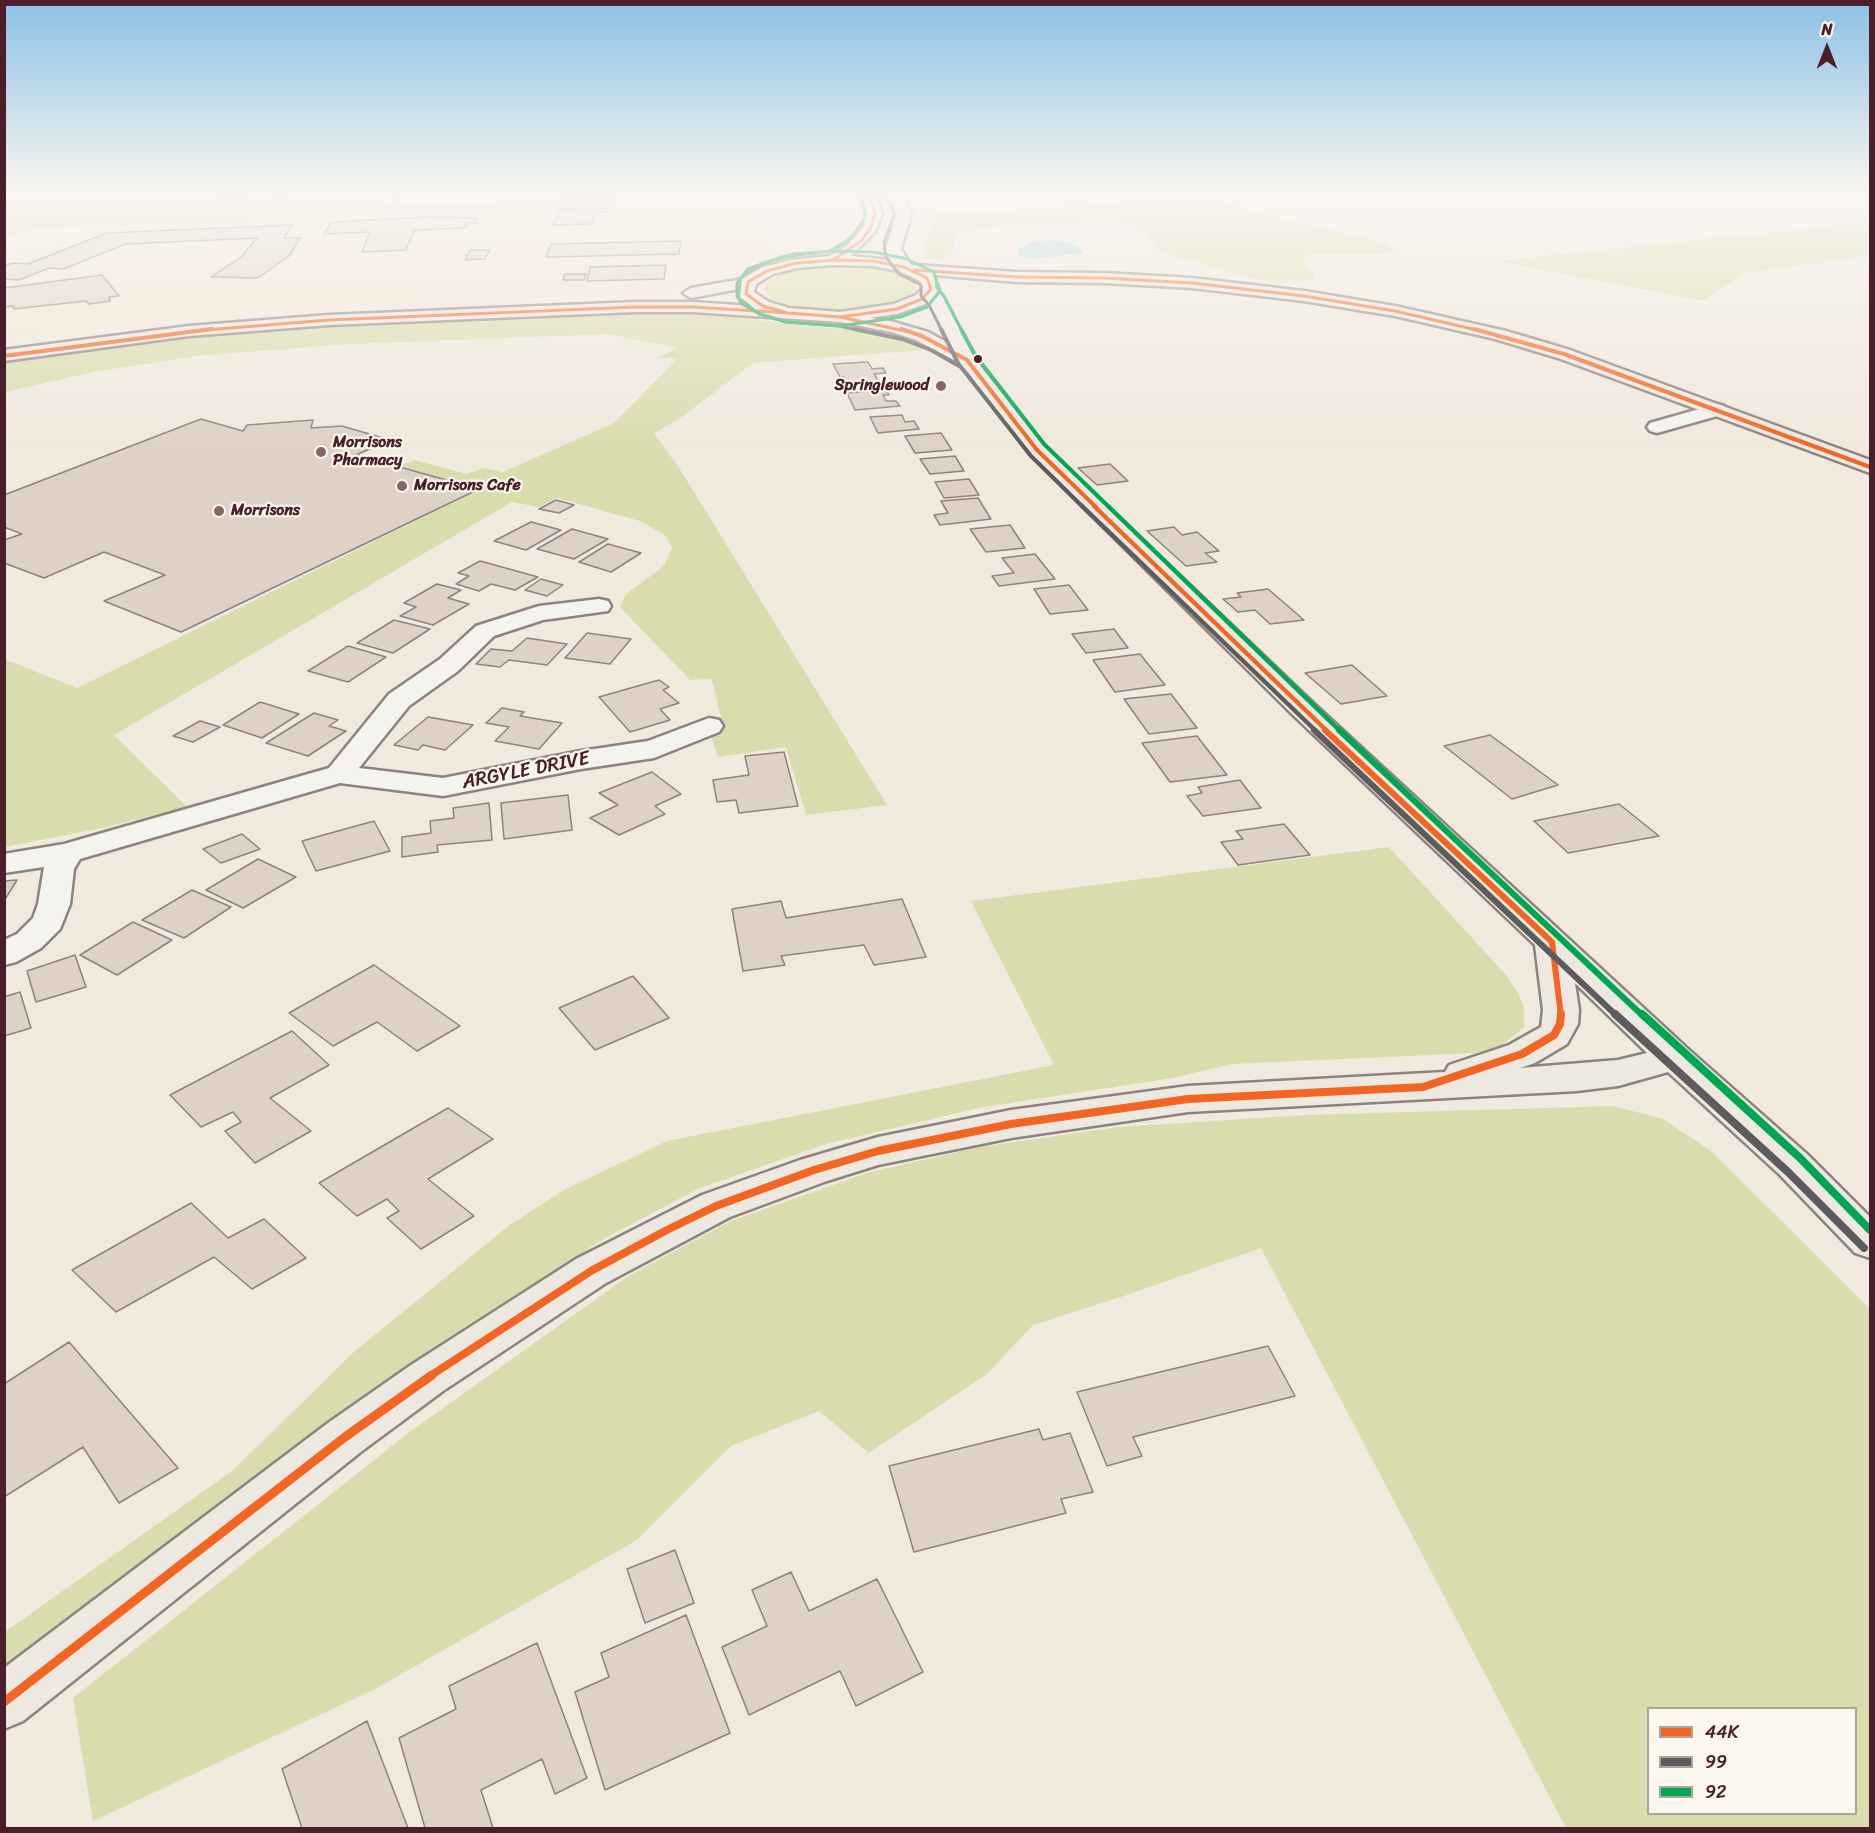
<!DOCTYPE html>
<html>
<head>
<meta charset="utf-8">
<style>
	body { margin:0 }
	#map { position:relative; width:1875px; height:1833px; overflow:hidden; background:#f1e9de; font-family:Sriracha,sans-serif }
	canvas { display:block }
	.frame { position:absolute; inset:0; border:6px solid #4a1f2b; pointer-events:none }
	.legend { position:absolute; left:1647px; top:1707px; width:210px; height:108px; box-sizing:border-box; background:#fbf7ec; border:2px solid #b4a19f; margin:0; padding:8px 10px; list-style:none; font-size:18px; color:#4a1f2b }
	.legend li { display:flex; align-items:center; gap:12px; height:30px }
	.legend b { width:30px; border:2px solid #b4a19f }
	.north { position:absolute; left:1797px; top:18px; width:60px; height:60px; -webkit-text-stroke:4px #fbf7ec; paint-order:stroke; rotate:0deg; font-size:16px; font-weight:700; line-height:24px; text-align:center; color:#4a1f2b }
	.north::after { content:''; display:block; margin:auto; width:21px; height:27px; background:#4a1f2b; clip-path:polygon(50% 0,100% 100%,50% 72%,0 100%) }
</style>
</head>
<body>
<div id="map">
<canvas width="1875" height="1833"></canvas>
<div class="frame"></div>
<ul class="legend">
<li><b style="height:8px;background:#f26522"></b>44K</li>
<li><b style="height:8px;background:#5c5c5d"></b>99</li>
<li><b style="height:8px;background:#00a651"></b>92</li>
</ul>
<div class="north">N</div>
</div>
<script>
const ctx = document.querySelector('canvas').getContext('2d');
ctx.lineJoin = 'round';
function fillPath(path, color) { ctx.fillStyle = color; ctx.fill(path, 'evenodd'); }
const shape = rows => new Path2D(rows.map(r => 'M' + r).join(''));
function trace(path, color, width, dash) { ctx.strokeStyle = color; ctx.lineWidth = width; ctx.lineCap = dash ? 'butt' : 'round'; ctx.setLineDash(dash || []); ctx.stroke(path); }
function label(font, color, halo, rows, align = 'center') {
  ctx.font = font + ' Sriracha,sans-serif'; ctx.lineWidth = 4.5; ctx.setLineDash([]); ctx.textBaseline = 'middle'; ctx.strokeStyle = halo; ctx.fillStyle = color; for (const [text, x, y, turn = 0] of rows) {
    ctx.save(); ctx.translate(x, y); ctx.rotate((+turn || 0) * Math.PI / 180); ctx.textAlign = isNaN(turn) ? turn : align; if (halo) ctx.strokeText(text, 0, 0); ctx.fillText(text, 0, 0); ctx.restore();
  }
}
const built = shape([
	[700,203,744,209,760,224,764,241,780,255,722,268,708,280,661,293,372,302,252,311,5,339,4,260,98,227]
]);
const green = shape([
	[4,191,393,191,376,217,30,229,5,238],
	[1158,191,1205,191,1207,194,1224,202,1255,212,1381,241,1393,250,1388,254,1308,254,1302,259,1316,276,1311,280,1275,282,1257,279,1175,257,1161,252,1142,229,1117,221,1097,221,971,229,957,235,952,254,940,260,930,260,924,256,924,240,931,230,937,213,1032,210,1134,201,1147,198],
	[1870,222,1870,256,1743,273,1704,301,1496,261],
	[838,265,867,266,891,270,910,277,916,284,916,289,906,299,892,304,841,311,789,306,771,299,764,290,767,282,784,273,810,267],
	[625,311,701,313,825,328,857,329,893,337,924,350,753,363,679,419,654,433,681,471,887,805,806,815,786,747,718,757,711,736,723,726,712,679,690,680,620,607,626,594,664,566,672,548,665,535,640,521,557,498,539,507,512,502,114,735,187,807,102,828,5,847,4,659,77,688,480,489,399,466,415,460,467,474,483,468,503,472,614,423,677,359,657,358,677,348,608,334,351,344,196,356,94,372,5,392,5,361,59,352,254,329],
	[1389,847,1506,975,1517,991,1524,1006,1524,1027,1500,1047,1475,1053,1232,1064,1173,1078,983,1107,826,1144,700,1188,603,1239,448,1341,5,1679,5,1632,232,1471,355,1351,511,1224,566,1189,667,1141,1054,1065,971,901],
	[1613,1106,1663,1119,1710,1150,1870,1309,1870,1828,1566,1828,1261,1248,1124,1296,1033,1325,987,1374,869,1453,819,1411,731,1446,637,1540,375,1689,93,1821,73,1698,411,1431,630,1275,731,1221,867,1173,980,1147,1119,1127,1306,1115],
	[1856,1708,1856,1814,1648,1814,1648,1708]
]);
const water = shape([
	[1050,240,1070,243,1079,247,1083,253,1034,259,1020,256,1018,250,1029,243]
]);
const building = shape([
	[229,191,295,191,269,202,213,197,229,191],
	[402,191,615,191,611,200,502,201,497,207,387,208,402,191],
	[615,191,655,191,653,195,613,195,615,191],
	[655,191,699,191,698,194,653,195,655,191],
	[609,208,607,212,596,212,592,224,553,225,560,209,609,208],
	[428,217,477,218,476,223,467,223,466,228,414,230,406,250,362,252,370,232,324,234,331,222,428,217],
	[292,225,284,238,300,238,289,256,258,278,211,277,241,257,257,238,126,244,63,269,49,268,19,280,4,279,4,266,13,263,28,264,107,233,292,225],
	[681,241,679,254,546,257,551,244,681,241],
	[470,250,490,250,485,259,465,260,470,250],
	[666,265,664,279,587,281,590,267,666,265],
	[565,274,586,274,584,280,563,280,565,274],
	[102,275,119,296,109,297,110,301,89,304,86,301,14,309,13,306,4,307,4,288,102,275],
	[868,362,872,369,883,368,886,373,874,374,879,382,848,384,844,377,840,377,833,364,868,362],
	[886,390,889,395,883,395,886,401,896,401,900,406,855,410,847,393,886,390],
	[902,415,905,422,914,421,919,429,878,433,870,417,902,415],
	[201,419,243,431,247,425,313,420,311,428,342,426,390,440,356,455,479,489,181,632,104,601,165,575,104,552,44,578,4,563,4,540,22,534,4,527,4,495,201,419],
	[941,433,952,450,915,453,905,436,941,433],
	[955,456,964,471,930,474,920,459,955,456],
	[1110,464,1128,481,1097,485,1078,468,1110,464],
	[969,479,979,495,944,498,935,482,969,479],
	[978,498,991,519,940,525,934,515,948,513,941,501,978,498],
	[556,500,574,505,559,513,539,509,556,500],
	[531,522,561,530,526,550,494,541,531,522],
	[1010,525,1025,548,986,552,970,529,1010,525],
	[1174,527,1182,535,1197,532,1219,551,1205,553,1217,562,1186,566,1147,531,1174,527],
	[572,529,608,539,574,559,537,549,572,529],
	[608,544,641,553,611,572,579,562,608,544],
	[1035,554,1055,579,999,586,992,576,1014,573,1002,558,1035,554],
	[480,561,538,577,515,590,491,584,479,591,456,584,469,576,458,573,480,561],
	[541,579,563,585,547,596,525,590,541,579],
	[437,584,461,590,448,598,469,604,433,625,400,616,416,607,404,603,437,584],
	[1069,585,1088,610,1050,614,1034,589,1069,585],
	[1268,589,1304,620,1270,624,1255,610,1238,612,1223,599,1241,597,1237,593,1268,589],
	[394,620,430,629,393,653,357,643,394,620],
	[1114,629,1128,648,1086,653,1072,634,1114,629],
	[587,633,631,639,610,664,565,658,587,633],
	[527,638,567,644,547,665,509,660,500,667,476,664,491,649,512,651,527,638],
	[348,646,386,657,348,682,308,671,348,646],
	[1140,654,1165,685,1115,692,1093,660,1140,654],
	[1352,665,1387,696,1341,704,1305,673,1352,665],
	[659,680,669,687,663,690,679,703,660,709,670,720,630,732,599,697,659,680],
	[1171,694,1197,728,1149,734,1124,699,1171,694],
	[260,702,299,714,262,738,223,725,260,702],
	[502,708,524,712,520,716,562,723,539,749,495,741,509,727,486,723,502,708],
	[314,713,338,720,329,726,346,731,308,756,266,743,314,713],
	[428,717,473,725,445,750,423,745,418,750,394,745,428,717],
	[200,721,220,727,193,742,173,736,200,721],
	[1490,735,1558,785,1512,799,1444,746,1490,735],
	[1197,736,1227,775,1170,782,1142,743,1197,736],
	[784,752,798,806,739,813,736,800,717,802,713,780,749,775,745,756,784,752],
	[652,772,681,794,655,806,665,814,619,835,590,818,618,805,599,793,652,772],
	[1240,780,1261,808,1203,816,1187,796,1202,793,1198,787,1240,780],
	[568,795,572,830,504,839,501,803,568,795],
	[489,803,492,840,437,845,438,852,402,857,402,837,431,833,430,821,454,818,453,808,489,803],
	[1619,804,1659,836,1568,853,1534,821,1619,804],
	[374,821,390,851,316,871,302,841,374,821],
	[1284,824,1310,855,1238,865,1221,842,1243,839,1236,831,1284,824],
	[242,834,260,849,221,863,203,849,242,834],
	[258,859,296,877,243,908,206,890,258,859],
	[17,880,4,901,4,881,17,880],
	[192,890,231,907,184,938,142,920,192,890],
	[902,899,926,957,874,965,864,945,781,956,785,965,743,971,732,909,781,901,786,918,902,899],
	[133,922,172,940,117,975,80,955,133,922],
	[75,955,86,987,36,1002,27,971,75,955],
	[374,965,460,1026,417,1051,377,1022,333,1046,289,1013,374,965],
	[633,976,669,1018,595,1050,559,1008,633,976],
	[20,992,31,1028,4,1036,4,997,20,992],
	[292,1031,329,1065,270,1098,311,1131,255,1163,225,1131,241,1122,233,1112,201,1127,170,1095,292,1031],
	[448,1108,493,1139,428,1179,474,1216,421,1249,387,1218,399,1211,387,1199,357,1216,319,1183,448,1108],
	[191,1203,228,1238,264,1219,306,1258,252,1289,214,1257,116,1312,72,1270,191,1203],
	[69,1342,178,1468,119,1503,83,1447,4,1497,4,1384,69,1342],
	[1268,1346,1295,1396,1133,1437,1142,1456,1107,1466,1077,1392,1268,1346],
	[1039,1429,1043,1440,1070,1433,1093,1492,1061,1499,1066,1513,914,1552,889,1466,1039,1429],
	[675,1550,694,1603,645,1623,627,1569,675,1550],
	[791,1572,809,1611,877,1579,923,1672,856,1706,840,1671,749,1715,722,1647,767,1626,752,1590,791,1572],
	[686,1615,730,1733,605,1790,575,1692,609,1677,601,1653,686,1615],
	[537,1643,587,1778,555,1794,542,1759,481,1790,493,1828,425,1828,399,1738,456,1709,449,1686,537,1643],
	[367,1721,408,1828,302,1828,282,1769,367,1721]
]);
const minor = shape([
	[1717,404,1724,406,1727,410,1724,414,1657,433,1650,431,1647,427,1650,423,1717,404],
	[599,599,608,601,611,606,608,611,543,620,494,636,458,671,409,706,359,768,443,778,581,751,648,741,709,718,719,720,723,726,719,732,654,758,581,769,443,796,340,783,80,859,74,869,70,904,60,929,41,948,16,962,4,965,4,940,17,934,33,918,38,904,44,867,4,873,4,854,64,844,329,768,389,694,440,659,476,626,539,606,599,599]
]);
const major = shape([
	[915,265,1017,272,1104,273,1192,278,1304,291,1395,306,1506,331,1570,350,1870,460,1870,473,1558,358,1495,339,1395,316,1304,301,1192,288,1104,283,1017,282,909,273,907,270,915,265],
	[929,287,935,289,942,296,975,359,1044,446,1312,702,1688,1049,1808,1155,1870,1217,1870,1258,1855,1253,1780,1175,1668,1072,1618,1086,1577,1091,1188,1112,1011,1138,878,1165,827,1181,730,1217,606,1283,443,1391,362,1451,23,1721,4,1729,4,1668,328,1423,411,1365,576,1259,702,1195,800,1160,878,1137,1011,1110,1188,1086,1445,1072,1449,1065,1509,1045,1541,1027,1543,1010,1535,945,1292,714,1030,454,961,364,916,340,891,332,834,321,831,317,834,313,840,312,894,322,928,332,950,344,929,302,921,292,929,287],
	[1575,983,1647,1053,1618,1060,1520,1068,1535,1063,1567,1044,1578,1024,1579,1010,1575,983]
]);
const highway = shape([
	[861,191,875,191,882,214,875,232,851,256,890,260,885,249,897,215,887,191,901,191,911,215,901,249,910,264,933,275,939,289,928,303,897,314,840,322,693,312,635,312,329,325,189,336,4,361,4,350,189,326,329,315,635,302,693,302,752,306,740,297,739,289,691,298,683,293,691,288,742,279,761,268,790,260,829,256,847,246,863,228,868,214,861,191],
	[833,265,873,266,899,271,920,281,923,288,916,295,894,304,840,312,789,308,769,302,754,292,756,284,773,274,797,268,833,265]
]);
const bus1Far5 = shape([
	[833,260,873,261,904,267,927,278,931,289,922,299,897,309,840,317,788,313,763,306,746,294,748,282,767,271,796,263,833,260],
	[799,263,833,260,861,241,870,229,875,214,868,191],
	[915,270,1017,277,1104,278,1192,283,1304,296,1395,311,1481,331],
	[840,317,905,331],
	[193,331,329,320,635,307,693,307,788,313]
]);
const bus1Far4 = shape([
	[901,329,922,336,967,360,1037,450,1096,507],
	[1474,329,1564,354,1870,467],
	[4,356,212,329]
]);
const bus1Far3 = shape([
	[1094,506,1327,731]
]);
const bus1Far2 = shape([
	[1325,730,1552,942],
	[1552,942,1561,1016]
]);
const bus1Far1 = shape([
	[430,1376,591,1271,665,1231,716,1206,814,1170,878,1151,1011,1124,1188,1099,1423,1087,1522,1054,1554,1035,1560,1024,1561,1014]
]);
const bus1 = shape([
	[4,1702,345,1437,432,1375]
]);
const bus2Far4 = shape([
	[860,194,865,217,851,238,830,251,782,257,748,269,737,283,737,296,742,304,760,314,786,322,839,326,862,331],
	[886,194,894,215,884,242,886,257,899,274,921,285,921,296,929,305,942,331]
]);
const bus2Far3 = shape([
	[854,329,902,339,931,350,961,367,1031,456,1083,507],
	[941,329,959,365,970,378]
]);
const bus2Far2 = shape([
	[1082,506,1316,731]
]);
const bus2Far1 = shape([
	[1314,730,1617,1016]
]);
const bus2 = shape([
	[1615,1014,1788,1172,1864,1248]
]);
const bus3Far4 = shape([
	[832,251,874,252,907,259,934,272,939,292,927,307,900,317,840,326,786,322,759,314,738,298,741,277,763,263,794,254,832,251],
	[828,252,846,242,862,224,866,214,859,194],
	[936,286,944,296,962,331]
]);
const bus3Far3 = shape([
	[961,329,975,355,1044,444,1109,507]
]);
const bus3Far2 = shape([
	[1108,506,1340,731]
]);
const bus3Far1 = shape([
	[1339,730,1643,1016]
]);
const bus3 = shape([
	[1642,1014,1800,1158,1870,1230]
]);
const markers = [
	[978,359,5,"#4a1f2b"],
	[941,386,6,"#84666a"],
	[321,452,6,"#84666a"],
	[402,486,6,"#84666a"],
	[219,511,6,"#84666a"]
];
const farPoinames = [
	["Springlewood",929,386,"right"],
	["Morrisons",333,443],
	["Pharmacy",333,461],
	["Morrisons Cafe",414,486],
	["Morrisons",231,511]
];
const streetNames = [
	["ARGYLE DRIVE",526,771,-11]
];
fillPath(built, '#f4e5d1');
fillPath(green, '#d9dcad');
fillPath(water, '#a2d1e0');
fillPath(building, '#ded1c6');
trace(building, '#8d827f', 1.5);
trace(minor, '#8d827f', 5);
trace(major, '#8d827f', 5);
trace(highway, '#8d827f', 5);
fillPath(minor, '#f5f3ee');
fillPath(major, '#eee9e0');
fillPath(highway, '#eee9e0');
trace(bus1Far5, '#f26522', 3);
trace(bus1Far4, '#f26522', 4);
trace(bus1Far3, '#f26522', 4.5);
trace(bus1Far2, '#f26522', 6);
trace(bus1Far1, '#f26522', 8);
trace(bus1, '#f26522', 9);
trace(bus2Far4, '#5c5c5d', 3);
trace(bus2Far3, '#5c5c5d', 4);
trace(bus2Far2, '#5c5c5d', 4.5);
trace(bus2Far1, '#5c5c5d', 6);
trace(bus2, '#5c5c5d', 8);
trace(bus3Far4, '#00a651', 3);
trace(bus3Far3, '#00a651', 4);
trace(bus3Far2, '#00a651', 4.5);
trace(bus3Far1, '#00a651', 6);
trace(bus3, '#00a651', 8);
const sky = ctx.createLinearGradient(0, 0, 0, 447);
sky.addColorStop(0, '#8cc0e5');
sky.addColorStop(0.43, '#f9f5f0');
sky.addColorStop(1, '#f9f5f000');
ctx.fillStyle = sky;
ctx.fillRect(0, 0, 1875, 447);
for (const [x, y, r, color] of markers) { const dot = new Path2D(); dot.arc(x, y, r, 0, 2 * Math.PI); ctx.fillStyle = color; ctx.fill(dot); trace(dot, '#fbf7ec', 2); }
label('bold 16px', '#4a1f2b', '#fbf7ec', farPoinames, 'left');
label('20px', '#4a1f2b', '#fbf7ec', streetNames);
</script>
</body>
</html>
